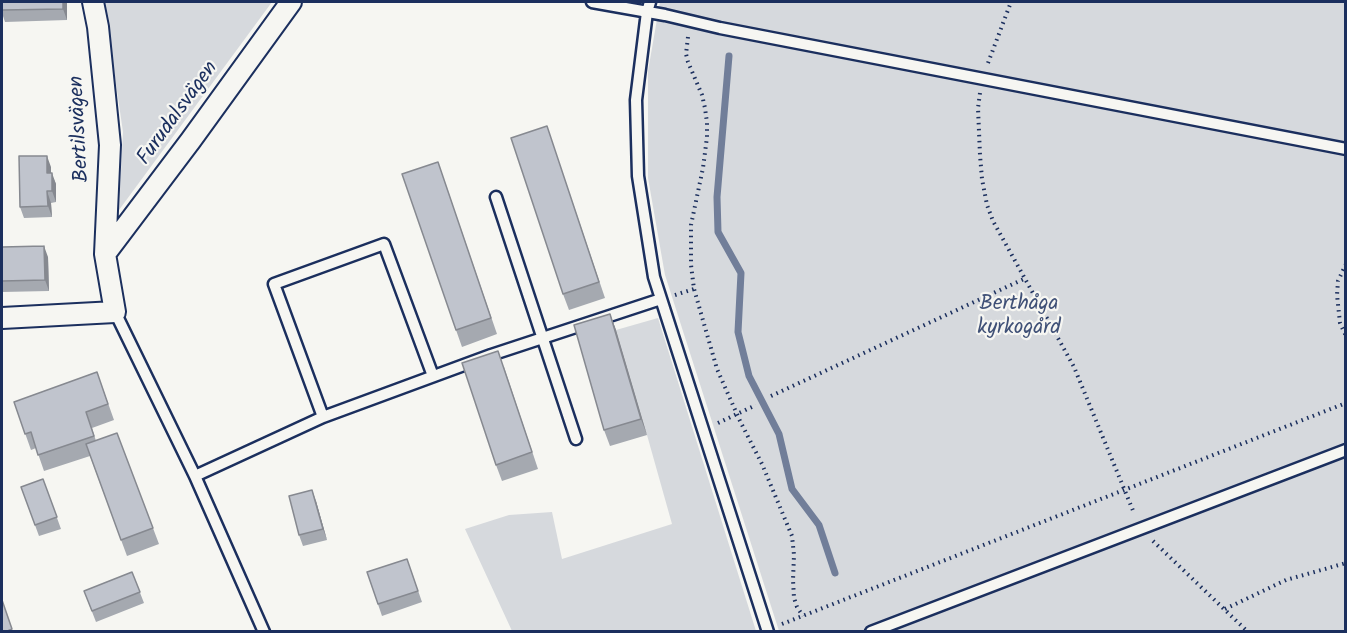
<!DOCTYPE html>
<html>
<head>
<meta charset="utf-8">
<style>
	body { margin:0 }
	#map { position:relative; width:1347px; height:633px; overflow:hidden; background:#f6f6f2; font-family:Kalam,sans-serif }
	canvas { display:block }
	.frame { position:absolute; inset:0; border:3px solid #1b2f5e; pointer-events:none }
</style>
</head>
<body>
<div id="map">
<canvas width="1347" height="633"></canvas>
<div class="frame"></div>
</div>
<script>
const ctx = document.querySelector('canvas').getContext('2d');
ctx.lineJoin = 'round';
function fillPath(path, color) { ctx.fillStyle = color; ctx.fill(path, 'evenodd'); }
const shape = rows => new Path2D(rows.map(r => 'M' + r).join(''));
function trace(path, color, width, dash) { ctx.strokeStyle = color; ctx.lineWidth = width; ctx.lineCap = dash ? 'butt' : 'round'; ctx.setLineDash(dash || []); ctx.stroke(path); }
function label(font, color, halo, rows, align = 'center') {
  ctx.font = font + ' Kalam,sans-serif'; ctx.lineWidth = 4.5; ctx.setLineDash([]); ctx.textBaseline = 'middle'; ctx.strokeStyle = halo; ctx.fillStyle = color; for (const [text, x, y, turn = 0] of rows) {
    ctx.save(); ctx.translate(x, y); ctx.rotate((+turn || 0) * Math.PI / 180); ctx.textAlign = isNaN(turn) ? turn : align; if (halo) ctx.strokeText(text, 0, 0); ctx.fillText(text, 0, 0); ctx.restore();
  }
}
const green = shape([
	[104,2,272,2,119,210,123,132],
	[660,2,1345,2,1345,631,779,631,665,275,648,178,648,71],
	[658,318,756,631,512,631,465,529,509,515,552,512,562,559,672,524,647,435,616,330]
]);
const stream = shape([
	[729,56,717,197,718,232,741,273,738,332,749,376,779,434,792,489,819,525,835,573]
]);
const path = shape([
	[688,37,686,54,688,62,702,95,705,108,707,123,707,137,703,168,691,225,691,265,694,289,717,369,740,421,762,464,792,536,794,555,793,580,794,598,797,607,803,616],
	[988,63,1011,2],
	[980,93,978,108,980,155,982,179,987,205,993,221,1074,367,1134,513],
	[1346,264,1338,281,1337,295,1340,323,1346,336],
	[675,295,694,289],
	[771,396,1026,278],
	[718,423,756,405],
	[1153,541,1248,632],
	[1225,609,1286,580,1346,563],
	[782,624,1346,403]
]);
const lane = shape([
	[592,2,665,15,720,28,1346,149],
	[650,2,647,12,636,100,638,176,654,277,768,632],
	[496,197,576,439],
	[115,312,195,476,264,632],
	[323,417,274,284,384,244,433,376],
	[195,476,323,417,491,355,661,299],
	[871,632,1346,450]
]);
const street = shape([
	[105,254,191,140,291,2],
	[2,318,115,312,105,254,110,145,98,27,93,2]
]);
const wall = shape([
	[2,2,67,2,67,20,5,22,2,13],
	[547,126,605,298,569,310,563,294],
	[438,162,497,334,462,347,456,330],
	[51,167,51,173,56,184,56,202,51,203,52,217,24,218,20,207],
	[2,247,48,257,49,291,2,292],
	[610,314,616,330,647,435,610,446,604,430],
	[504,367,538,469,502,481,496,465],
	[97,372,114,420,92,428,96,441,117,433,159,544,127,556,90,456,44,471,36,448,31,450,14,402],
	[43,479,61,529,39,536,21,487],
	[316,501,327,540,303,546,299,535],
	[407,559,422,602,382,616,367,572],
	[132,572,144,603,96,622,84,591]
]);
const shadedWall = shape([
	[63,2,67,2,67,20,63,9],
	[47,156,51,167,51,184,47,173],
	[52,173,56,184,56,202,52,191],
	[47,191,51,203,52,217,48,206],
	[44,246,48,257,49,291,45,280],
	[610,314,616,330,647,435,641,419],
	[312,490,316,501,327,540,323,529]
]);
const building = shape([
	[2,2,63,2,63,9,2,10,2,2],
	[547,126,599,282,563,294,511,138,547,126],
	[19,156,47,156,47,173,52,173,52,191,47,191,48,206,20,207,19,156],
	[438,162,491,318,456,330,402,174,438,162],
	[44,246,45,280,2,281,2,247,44,246],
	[610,314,641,419,604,430,574,325,610,314],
	[498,351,532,452,496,465,462,363,498,351],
	[97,372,108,404,86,412,94,436,38,455,31,432,25,434,14,402,97,372],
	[117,433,153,528,121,540,86,444,117,433],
	[43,479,57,517,35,525,21,487,43,479],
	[312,490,323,529,299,535,289,496,312,490],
	[407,559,418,591,378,604,367,572,407,559],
	[132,572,140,592,92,611,84,591,132,572],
	[2,600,12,629,5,632,2,632,2,600]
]);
const streetNames = [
	["Furudalsvägen",179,114,-54],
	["Bertilsvägen",81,129,-93]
];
const parkNames = [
	["Berthåga",1019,305],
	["kyrkogård",1019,329]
];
fillPath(green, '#d6d9dd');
trace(stream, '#717e99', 7);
trace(lane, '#1b2f5e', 15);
trace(street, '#1b2f5e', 24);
trace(path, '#1b2f5e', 4, [1.5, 4.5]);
trace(lane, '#f6f6f2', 10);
trace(street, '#f6f6f2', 20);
fillPath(wall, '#a5a9b0');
fillPath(shadedWall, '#868990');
fillPath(building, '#c0c4cd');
trace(building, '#868990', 1.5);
label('21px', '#1b2f5e', '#f6f6f2', streetNames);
label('21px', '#405177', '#f6f6f2', parkNames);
</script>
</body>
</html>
